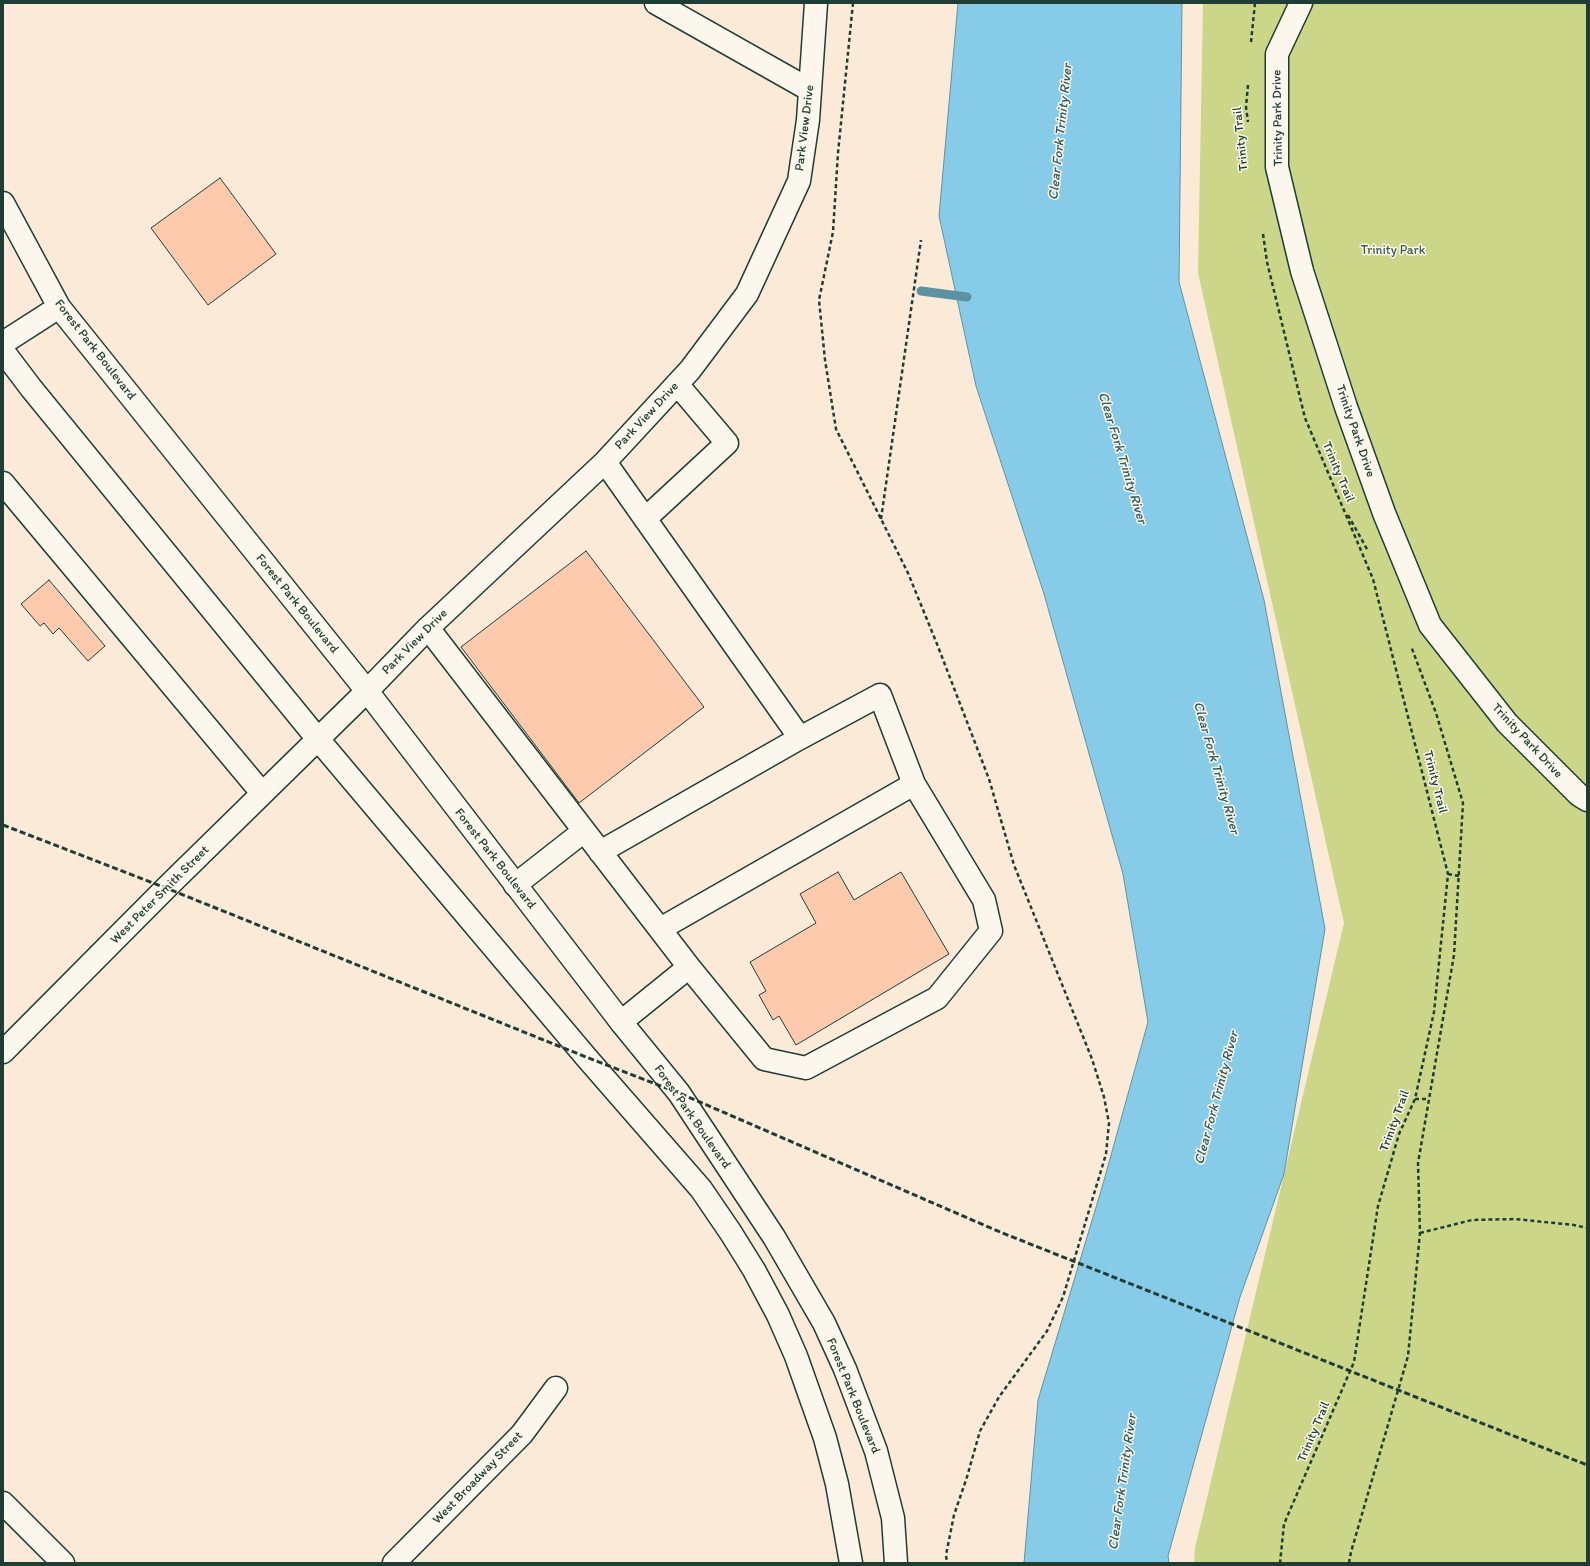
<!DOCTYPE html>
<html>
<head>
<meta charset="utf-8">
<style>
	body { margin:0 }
	#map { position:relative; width:1590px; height:1566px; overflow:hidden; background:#fcead9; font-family:Itim,sans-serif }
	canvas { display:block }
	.frame { position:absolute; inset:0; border:4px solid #1f3d34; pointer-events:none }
</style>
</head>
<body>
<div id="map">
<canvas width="1590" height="1566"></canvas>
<div class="frame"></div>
</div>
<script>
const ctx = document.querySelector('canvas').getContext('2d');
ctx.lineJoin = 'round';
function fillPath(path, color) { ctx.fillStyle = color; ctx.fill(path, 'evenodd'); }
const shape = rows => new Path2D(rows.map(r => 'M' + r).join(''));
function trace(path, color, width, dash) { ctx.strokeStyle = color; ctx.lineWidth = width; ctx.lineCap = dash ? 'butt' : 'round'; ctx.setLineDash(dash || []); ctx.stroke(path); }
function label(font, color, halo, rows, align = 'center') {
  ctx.font = font + ' Itim,sans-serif'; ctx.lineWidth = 3; ctx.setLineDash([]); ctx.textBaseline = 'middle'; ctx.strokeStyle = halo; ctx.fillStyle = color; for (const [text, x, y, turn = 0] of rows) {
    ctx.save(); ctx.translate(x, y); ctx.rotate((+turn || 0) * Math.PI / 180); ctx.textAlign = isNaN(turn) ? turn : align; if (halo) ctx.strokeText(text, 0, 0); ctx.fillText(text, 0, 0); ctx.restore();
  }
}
const green = shape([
	[1203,3,1587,3,1587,1563,1194,1563,1195,1548,1344,923,1198,273]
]);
const water = shape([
	[958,3,1182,3,1179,282,1264,600,1325,929,1284,1174,1240,1297,1168,1556,1169,1563,1024,1563,1038,1400,1103,1184,1148,1022,1123,874,1044,594,976,386,939,216,958,3]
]);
const stream = shape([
	[921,291,967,297]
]);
const building = shape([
	[220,178,276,254,208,305,151,228,220,178],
	[586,551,704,707,579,803,461,647,586,551],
	[49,580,105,646,88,661,59,628,53,634,44,623,40,626,21,604,49,580],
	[838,872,854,900,901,872,949,954,796,1045,779,1016,773,1020,759,995,766,991,750,962,816,923,800,894,838,872]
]);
const path = shape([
	[853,3,838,153,833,232,819,300,825,360,836,429,908,573,937,644,989,779,1014,865,1092,1059,1104,1097,1109,1123,1106,1154,1063,1297,1047,1331,999,1397,980,1431,967,1477,954,1515,946,1555,947,1563],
	[1251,42,1255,3],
	[1248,85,1246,107,1248,122],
	[1263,234,1267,262,1305,418,1373,579,1448,874,1434,1012,1415,1099,1399,1134,1378,1206,1354,1362,1284,1524,1280,1563],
	[1348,515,1368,551],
	[881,519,921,240],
	[1448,874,1459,876],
	[1415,1099,1428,1099],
	[1420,1233,1472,1220,1515,1219,1574,1225,1587,1228],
	[1349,1563,1351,1552,1408,1356,1420,1233,1418,1163,1454,955,1463,803,1436,713,1411,646]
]);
const minor = shape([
	[656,3,810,90],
	[1301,3,1277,54,1277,167,1302,271,1346,407,1384,513,1430,625,1507,723,1579,795,1587,800],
	[3,483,262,793],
	[645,519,727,443,677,384],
	[428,628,689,967,621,1022],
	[600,852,800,738,605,462],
	[515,885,584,831],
	[660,929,914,784,880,695,800,738],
	[689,967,764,1059,806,1068,937,998,991,931,984,900,914,784],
	[3,1052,166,888,367,691,428,628,605,462,690,370,747,294,799,181,808,120,816,3],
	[3,1503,63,1563],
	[394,1563,522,1434,556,1388]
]);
const major = shape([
	[3,203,59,307,367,691,621,1022,679,1093,774,1237,824,1323,845,1369,876,1451,893,1518,896,1563],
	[3,343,59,307],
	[3,351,31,388,317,738,586,1057,701,1189,731,1233,754,1270,778,1315,796,1356,825,1438,837,1484,851,1563]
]);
const rail = shape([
	[3,825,166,888,586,1057,679,1093,1000,1232,1587,1465]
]);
const streetNames = [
	["Trinity Park Drive",1278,118,-91],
	["Park View Drive",805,128,-83],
	["Trinity Trail",1241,139,-96],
	["Forest Park Boulevard",95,350,52],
	["Park View Drive",647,416,-47],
	["Trinity Park Drive",1355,431,71],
	["Trinity Trail",1338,472,67],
	["Forest Park Boulevard",297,604,51],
	["Park View Drive",415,642,-45],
	["Trinity Park Drive",1527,741,47],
	["Trinity Trail",1435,782,76],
	["Forest Park Boulevard",495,859,52],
	["West Peter Smith Street",160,895,-45],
	["Forest Park Boulevard",692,1117,55],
	["Trinity Trail",1395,1121,-70],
	["Forest Park Boulevard",853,1396,68],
	["Trinity Trail",1314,1432,-67],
	["West Broadway Street",478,1478,-46]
];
const parkNames = [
	["Trinity Park",1393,251]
];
const waterNames = [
	["Clear Fork Trinity River",1061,132,-84],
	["Clear Fork Trinity River",1122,458,73],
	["Clear Fork Trinity River",1216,768,74],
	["Clear Fork Trinity River",1217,1098,-75],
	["Clear Fork Trinity River",1123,1482,-82]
];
fillPath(green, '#cbd689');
fillPath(water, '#86cce8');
trace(water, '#5d93a0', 1);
trace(stream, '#5d93a0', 9);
fillPath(building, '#fdcaad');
trace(building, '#1f3d34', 1);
trace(minor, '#1f3d34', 25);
trace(major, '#1f3d34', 25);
trace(path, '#1f3d34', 2.5, [4, 3]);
trace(minor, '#fbf7ec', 22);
trace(major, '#fbf7ec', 22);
trace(rail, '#1f3d34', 3, [6, 3]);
label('13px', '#1f3d34', '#fbf7ec', streetNames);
label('13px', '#415c45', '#fbf7ec', parkNames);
label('italic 14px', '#345a58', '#fbf7ec', waterNames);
</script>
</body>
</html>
